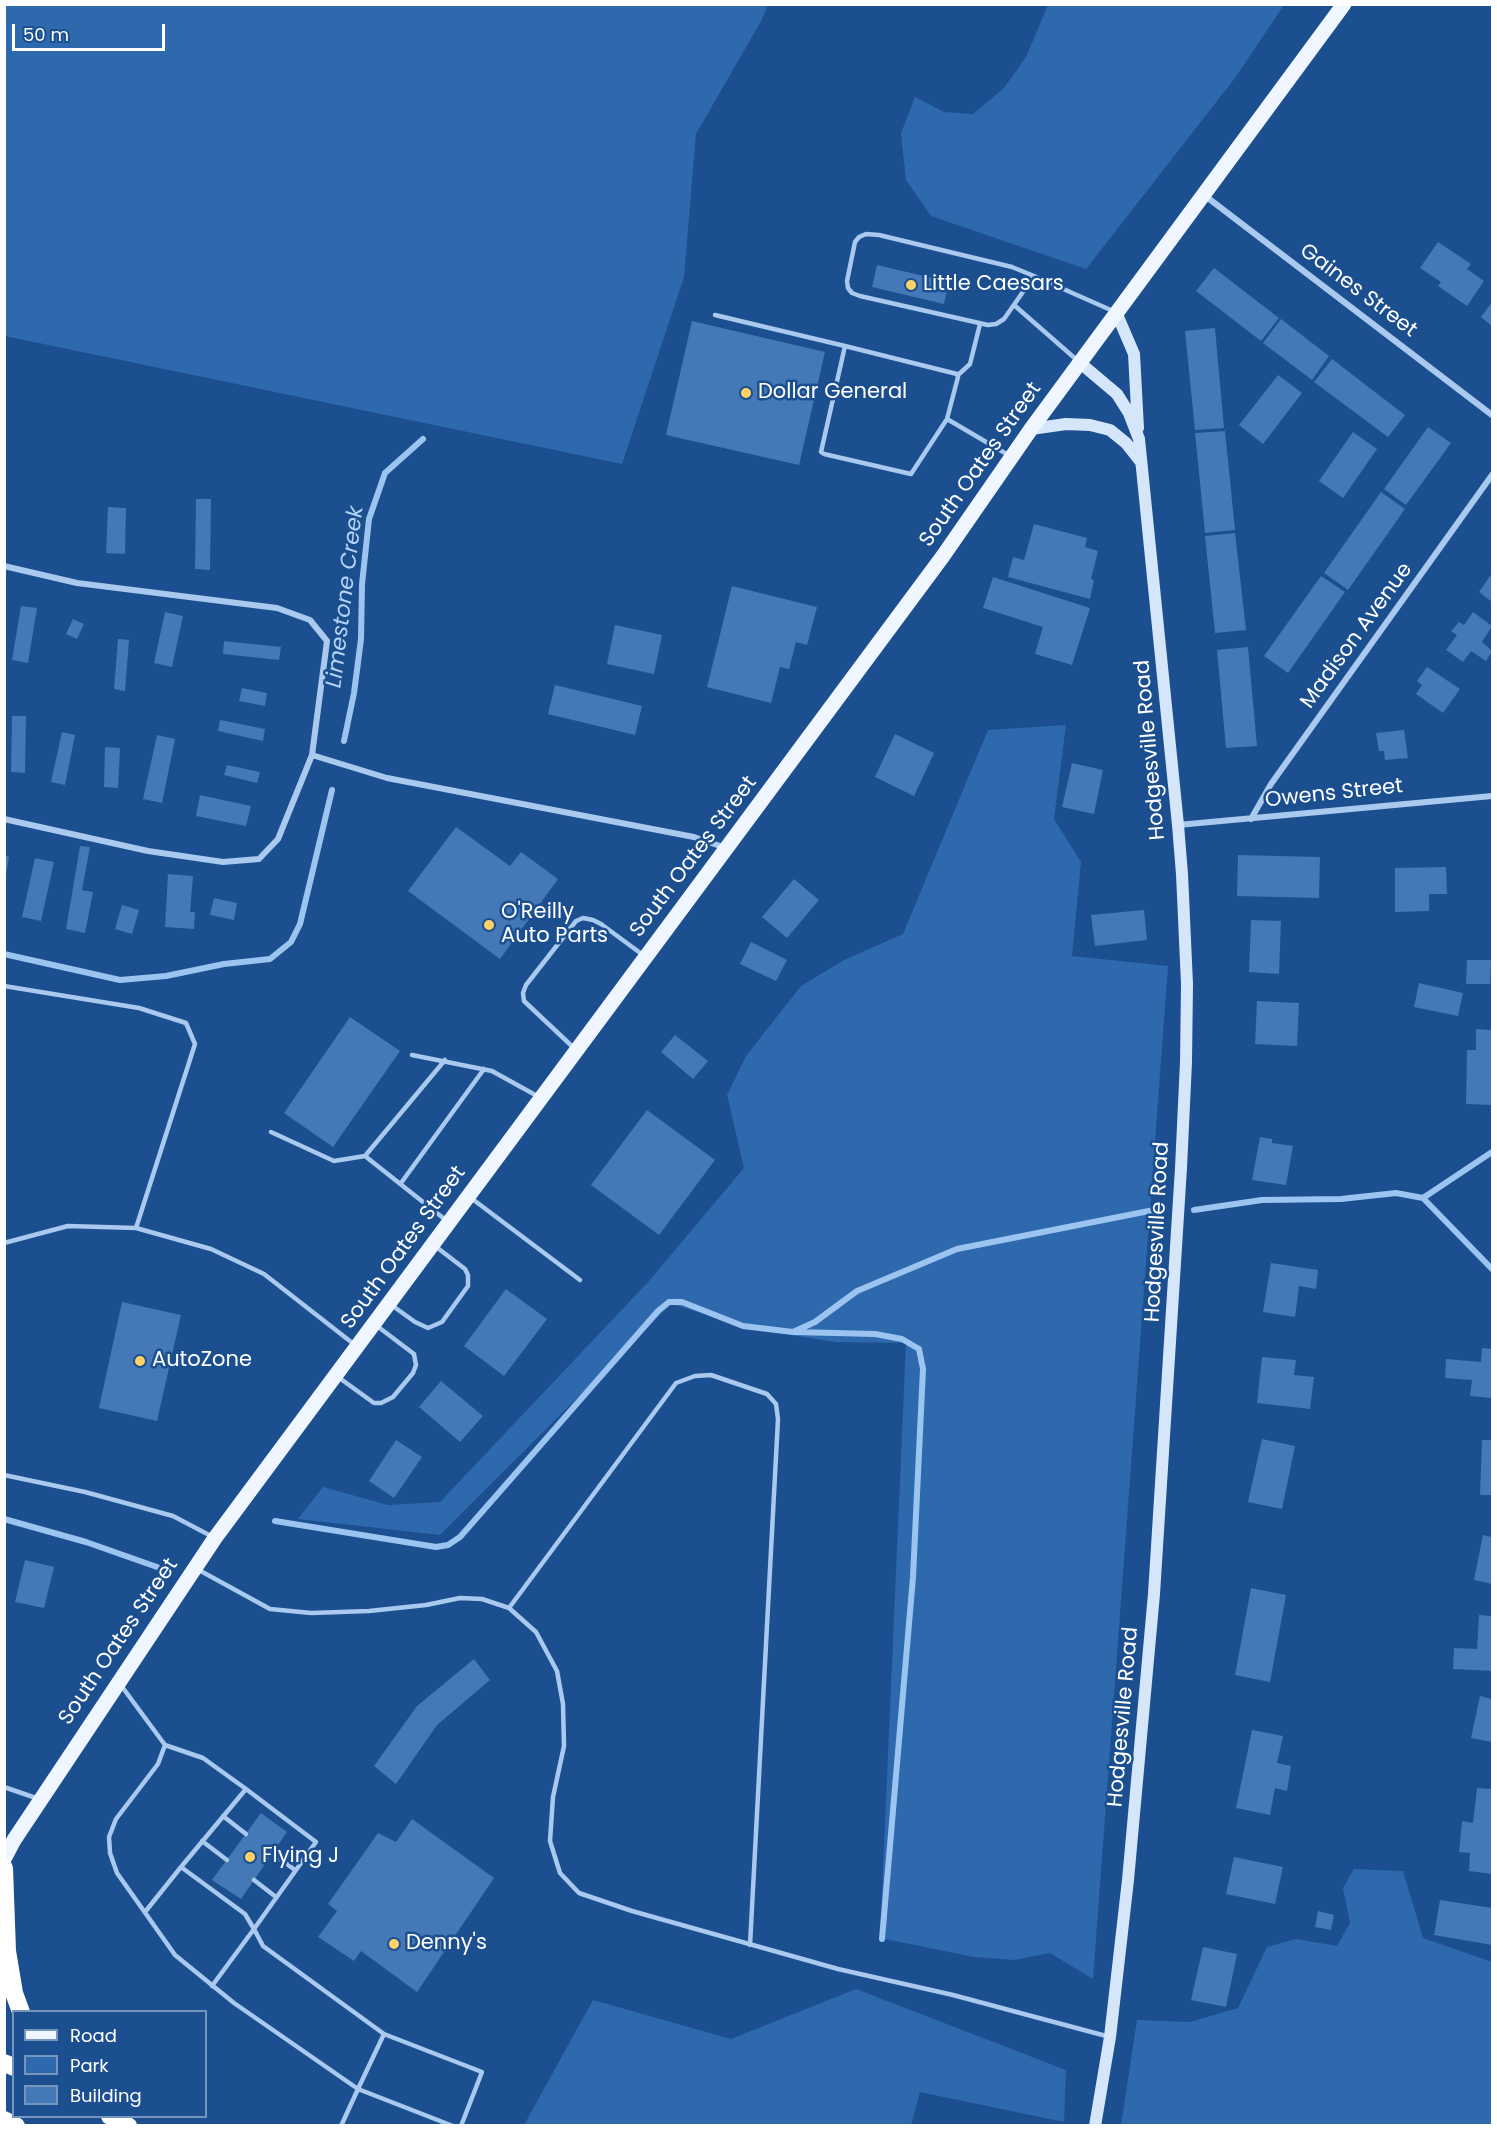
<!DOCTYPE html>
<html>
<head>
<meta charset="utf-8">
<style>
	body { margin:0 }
	#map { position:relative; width:1497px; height:2130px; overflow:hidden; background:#1b4f8f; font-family:Poppins,sans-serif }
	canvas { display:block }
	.frame { position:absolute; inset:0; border:6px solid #fff; pointer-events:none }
	.legend { position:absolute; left:12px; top:2010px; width:195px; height:108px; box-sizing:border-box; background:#1b4f8f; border:2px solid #7695bc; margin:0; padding:8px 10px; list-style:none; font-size:18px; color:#fff }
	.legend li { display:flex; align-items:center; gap:12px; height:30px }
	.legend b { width:30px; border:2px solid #7695bc }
	.scale { position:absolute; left:12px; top:24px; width:153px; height:27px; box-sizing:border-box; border:3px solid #fff; border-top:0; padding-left:8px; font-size:18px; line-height:21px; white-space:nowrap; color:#fff; -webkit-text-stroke:4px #1b4f8f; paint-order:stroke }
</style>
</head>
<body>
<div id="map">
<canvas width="1497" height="2130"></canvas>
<div class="frame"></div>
<ul class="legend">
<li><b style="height:8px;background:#f0f6ff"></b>Road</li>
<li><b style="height:16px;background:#2e69ad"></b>Park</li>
<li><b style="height:16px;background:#4478b7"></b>Building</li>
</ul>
<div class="scale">50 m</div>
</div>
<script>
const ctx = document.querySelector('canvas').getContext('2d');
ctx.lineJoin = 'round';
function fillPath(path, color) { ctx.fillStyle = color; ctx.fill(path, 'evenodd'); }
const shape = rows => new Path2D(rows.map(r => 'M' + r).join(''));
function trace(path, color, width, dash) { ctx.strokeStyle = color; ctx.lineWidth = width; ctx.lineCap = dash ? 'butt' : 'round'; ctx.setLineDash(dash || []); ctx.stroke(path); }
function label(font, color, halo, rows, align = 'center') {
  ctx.font = font + ' Poppins,sans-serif'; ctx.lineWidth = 5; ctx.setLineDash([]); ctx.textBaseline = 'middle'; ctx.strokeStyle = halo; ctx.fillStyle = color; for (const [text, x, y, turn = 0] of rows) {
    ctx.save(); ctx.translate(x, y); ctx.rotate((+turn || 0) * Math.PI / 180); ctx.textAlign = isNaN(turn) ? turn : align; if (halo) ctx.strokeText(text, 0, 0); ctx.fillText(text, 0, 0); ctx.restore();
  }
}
const green = shape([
	[5,4,768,5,761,21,696,134,684,277,622,464,5,336],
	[1048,5,1284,5,1235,78,1086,269,931,216,906,180,901,133,915,97,944,112,973,114,1004,88,1026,57],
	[1066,725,1054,819,1081,862,1072,956,1168,966,1093,1979,1050,1953,1014,1960,974,1957,880,1938,906,1343,835,1342,759,1330,671,1304,440,1535,298,1519,323,1487,388,1505,440,1502,649,1281,744,1168,727,1095,746,1056,801,986,844,960,903,934,988,730],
	[1354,1869,1403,1871,1423,1938,1492,1962,1492,2125,1121,2125,1137,2020,1190,2022,1238,2008,1267,1947,1296,1939,1337,1946,1350,1923,1343,1888],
	[856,1989,1066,2070,1064,2122,920,2092,911,2125,524,2125,593,2000,731,2039]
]);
const stream = shape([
	[344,741,354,693,361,639,362,584,369,519,385,473,423,439],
	[4,954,120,980,166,976,224,964,270,959,291,942,300,924,332,790],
	[1423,1198,1492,1152],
	[1194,1210,1262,1200,1341,1199,1396,1193,1423,1198,1492,1269],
	[794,1332,875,1334,902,1339,919,1349,923,1369,913,1577,882,1939],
	[4,1519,86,1542,157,1567],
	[275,1521,436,1547,448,1545,460,1537,658,1311,669,1302,682,1302,743,1326,793,1332,815,1322,857,1291,957,1249,1159,1209]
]);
const building = shape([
	[1438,242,1471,264,1467,269,1484,281,1467,306,1438,286,1441,282,1420,268],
	[877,265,949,282,944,304,872,287],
	[1214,268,1279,318,1261,341,1196,291],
	[1492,302,1492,326,1481,317],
	[1281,319,1329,356,1312,380,1263,343],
	[692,321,825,352,799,465,666,435],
	[1215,328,1224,428,1195,430,1185,331],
	[1332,359,1405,415,1388,437,1314,382],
	[1278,375,1302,393,1263,444,1239,425],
	[1428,427,1451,443,1406,505,1384,489],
	[1225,431,1235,530,1205,533,1195,433],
	[1353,432,1377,449,1343,498,1319,481],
	[1381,492,1405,509,1348,590,1324,573],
	[196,499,211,499,210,570,195,569],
	[108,507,126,508,125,554,106,553],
	[1034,524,1087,538,1085,547,1098,551,1091,579,1094,580,1090,599,1008,577,1013,557,1024,560],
	[1235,533,1246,630,1215,633,1205,536],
	[1492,573,1492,602,1479,592],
	[1321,576,1345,592,1288,673,1264,656],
	[993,577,1090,608,1072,665,1035,654,1043,627,983,608],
	[732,586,817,607,807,645,796,642,789,669,780,667,771,703,707,687],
	[21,606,37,608,28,663,12,660],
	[165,612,183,616,172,667,154,663],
	[1473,612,1492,626,1482,642,1492,651,1486,661,1471,651,1463,662,1446,650,1457,635,1451,631,1459,622,1464,625],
	[73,619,84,624,77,639,66,634],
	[615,625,662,635,654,674,607,664],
	[118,639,129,640,125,691,114,689],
	[224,641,281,647,279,660,223,654],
	[1248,647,1257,746,1226,748,1217,650],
	[1427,667,1460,689,1443,713,1416,694,1422,685,1417,681],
	[555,685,642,706,635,735,548,714],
	[242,688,267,693,265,706,239,701],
	[12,716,26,716,25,773,11,772],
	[220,720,265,729,263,741,218,731],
	[1404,730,1408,758,1385,760,1384,751,1379,751,1376,733],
	[62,732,75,735,65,785,51,782],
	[895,734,934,753,914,796,875,777],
	[157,735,175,739,162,803,143,799],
	[105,747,120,748,118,788,104,787],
	[1072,763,1103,770,1094,814,1062,807],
	[227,765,260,772,257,783,224,775],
	[200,795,251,806,246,826,196,816],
	[456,827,510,866,521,852,558,879,500,959,408,891],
	[80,846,90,847,82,890,93,892,85,933,66,929],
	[4,855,9,857,6,875,4,875],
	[1238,855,1320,857,1319,898,1237,896],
	[35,858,54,862,41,921,22,917],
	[1446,867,1447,894,1429,894,1429,911,1395,912,1395,868],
	[168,874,193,876,190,912,195,912,194,929,165,927],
	[794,879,819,900,787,938,762,917],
	[214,898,237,903,234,920,210,915],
	[122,905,139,910,132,934,115,929],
	[1144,910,1147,940,1095,946,1091,915],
	[1251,920,1281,921,1279,974,1249,972],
	[751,942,787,960,776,981,740,964],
	[1467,960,1491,960,1490,984,1466,984],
	[1419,983,1463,993,1458,1016,1414,1007],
	[1257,1001,1299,1003,1297,1046,1255,1044],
	[350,1017,400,1051,333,1147,284,1113],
	[1476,1029,1492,1030,1492,1105,1466,1104,1467,1050,1476,1050],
	[675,1035,708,1061,693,1079,661,1052],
	[647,1110,715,1160,659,1235,591,1185],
	[1260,1137,1272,1139,1272,1143,1293,1146,1286,1185,1252,1180],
	[1271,1263,1318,1270,1316,1289,1299,1286,1295,1317,1263,1312],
	[506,1289,547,1319,504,1376,464,1346],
	[122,1302,181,1315,157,1421,99,1408],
	[1482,1348,1492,1349,1492,1398,1470,1396,1472,1380,1445,1378,1446,1359,1481,1362],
	[1262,1357,1296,1360,1294,1375,1314,1377,1310,1409,1257,1403],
	[441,1381,483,1416,460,1442,419,1407],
	[1262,1439,1295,1446,1282,1509,1248,1502],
	[396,1440,422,1457,394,1498,369,1481],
	[1482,1440,1492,1440,1492,1495,1480,1495],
	[1483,1535,1492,1537,1492,1584,1474,1580],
	[25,1560,54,1567,44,1608,15,1602],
	[1251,1588,1286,1595,1270,1682,1235,1675],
	[1479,1615,1492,1616,1492,1671,1453,1669,1454,1648,1477,1649],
	[474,1659,490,1680,437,1725,396,1784,374,1766,417,1706],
	[1480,1696,1492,1699,1492,1742,1471,1738],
	[1252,1730,1283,1736,1277,1763,1291,1766,1287,1791,1275,1788,1270,1815,1236,1808],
	[1477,1788,1492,1789,1492,1874,1469,1871,1470,1853,1459,1852,1462,1821,1473,1823],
	[261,1813,287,1832,241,1899,212,1880],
	[412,1819,494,1878,417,1992,361,1951,354,1961,318,1937,337,1911,328,1904,378,1833,396,1842],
	[1234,1857,1283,1867,1275,1904,1226,1894],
	[1440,1900,1492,1908,1492,1945,1434,1935],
	[1318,1911,1334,1915,1331,1930,1315,1927],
	[1203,1947,1237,1954,1226,2007,1191,2000]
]);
const lane = shape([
	[1034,276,1004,319,996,324,988,325,860,296,852,293,848,288,847,281,855,242,859,237,866,234,879,235,1012,267,1034,276,1113,311],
	[1014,305,1078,361],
	[715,315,845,346,957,374,958,377,947,419,911,474,824,454,821,452,845,346],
	[958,375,970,364,980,324],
	[947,419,1010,456],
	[4,986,139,1008,186,1023,195,1044,136,1228],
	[575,1049,524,1001,523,993,526,985,576,921,583,918,593,920,601,924,643,955],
	[412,1055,492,1071,539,1097],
	[271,1132,334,1161,365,1156,447,1221],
	[365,1156,445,1060],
	[401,1183,484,1069],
	[471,1198,580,1280],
	[4,1243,68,1226,136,1228,211,1249,264,1274,355,1345],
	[390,1304,415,1322,428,1328,442,1322,468,1286,468,1275,465,1269,435,1246],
	[338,1377,374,1403,381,1403,393,1397,413,1373,416,1365,414,1354,377,1326],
	[4,1475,85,1492,173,1516,213,1537],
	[197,1569,270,1609,311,1613,369,1611,426,1605,460,1598,482,1599,509,1608,536,1632,557,1671,563,1704,564,1746,553,1797,550,1841,560,1873,579,1893,632,1911,838,1969,953,1995,1110,2037],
	[509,1608,676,1383,695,1376,711,1375,767,1394,776,1404,778,1419,750,1945],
	[120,1684,165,1745,158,1764,116,1819,109,1837,110,1853,117,1873,175,1955,234,2003,358,2089,341,2126],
	[165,1745,203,1758,246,1789],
	[4,1787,39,1799],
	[223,1816,246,1834],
	[202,1841,227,1860],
	[272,1853,295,1870],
	[254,1880,276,1897],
	[145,1912,181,1867,246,1789,316,1842,254,1929,245,1914,181,1867],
	[212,1986,254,1929,263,1946,384,2034,482,2072,461,2126],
	[384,2034,358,2089,453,2126]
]);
const street = shape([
	[1204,195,1492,415],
	[4,566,77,583,277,608,310,620,327,641,312,755,278,839,259,859,223,862,148,851,4,819],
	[312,755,387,778,694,837,726,848],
	[1251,819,1271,784,1492,475],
	[1178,825,1492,796]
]);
const secondary = shape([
	[1116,312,1134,354,1138,428],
	[1079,362,1117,394,1129,413,1139,439,1178,825,1182,874,1187,984,1186,1062,1181,1168,1154,1594,1128,1880,1110,2037,1095,2126],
	[1031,429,1066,424,1090,425,1110,430,1126,443,1141,462]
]);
const primary = shape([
	[4,1859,14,1840,215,1538,943,556,1031,429,1344,4]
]);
const highway = shape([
	[4,1868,7,1951,14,1993,21,2012],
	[4,2063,14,2067],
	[110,2116,128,2126],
	[4,2120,16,2126]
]);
const markers = [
	[911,285,6,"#ffd166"],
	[746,393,6,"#ffd166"],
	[489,925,6,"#ffd166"],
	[140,1361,6,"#ffd166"],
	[250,1857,6,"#ffd166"],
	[394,1944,6,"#ffd166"]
];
const poiNames = [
	["Little Caesars",923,285],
	["Dollar General",758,393],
	["O'Reilly",501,913],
	["Auto Parts",501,937],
	["AutoZone",152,1361],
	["Flying J",262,1857],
	["Denny's",406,1944]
];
const streetNames = [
	["Gaines Street",1358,291,37],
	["South Oates Street",981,465,-55],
	["Madison Avenue",1357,636,-54],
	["Hodgesville Road",1151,750,-95],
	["Owens Street",1334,794,-6],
	["South Oates Street",694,857,-53],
	["Hodgesville Road",1158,1232,-87],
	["South Oates Street",404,1248,-54],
	["South Oates Street",119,1642,-56],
	["Hodgesville Road",1124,1717,-85]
];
const waterNames = [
	["Limestone Creek",346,597,-83]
];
fillPath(green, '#2e69ad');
trace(stream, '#9cc4f0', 6);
fillPath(building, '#4478b7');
trace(lane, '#a9c9ee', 4.5);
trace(street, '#a9c9ee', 6);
trace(secondary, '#d6e6fa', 12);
trace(primary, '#f0f6ff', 15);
trace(highway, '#fff', 18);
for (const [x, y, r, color] of markers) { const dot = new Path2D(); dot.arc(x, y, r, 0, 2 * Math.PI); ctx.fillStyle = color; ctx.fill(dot); trace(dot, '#1b4f8f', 2); }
label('21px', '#fff', '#1b4f8f', poiNames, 'left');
label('21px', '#fff', '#1b4f8f', streetNames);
label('italic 22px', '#b5d3f5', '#1b4f8f', waterNames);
</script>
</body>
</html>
